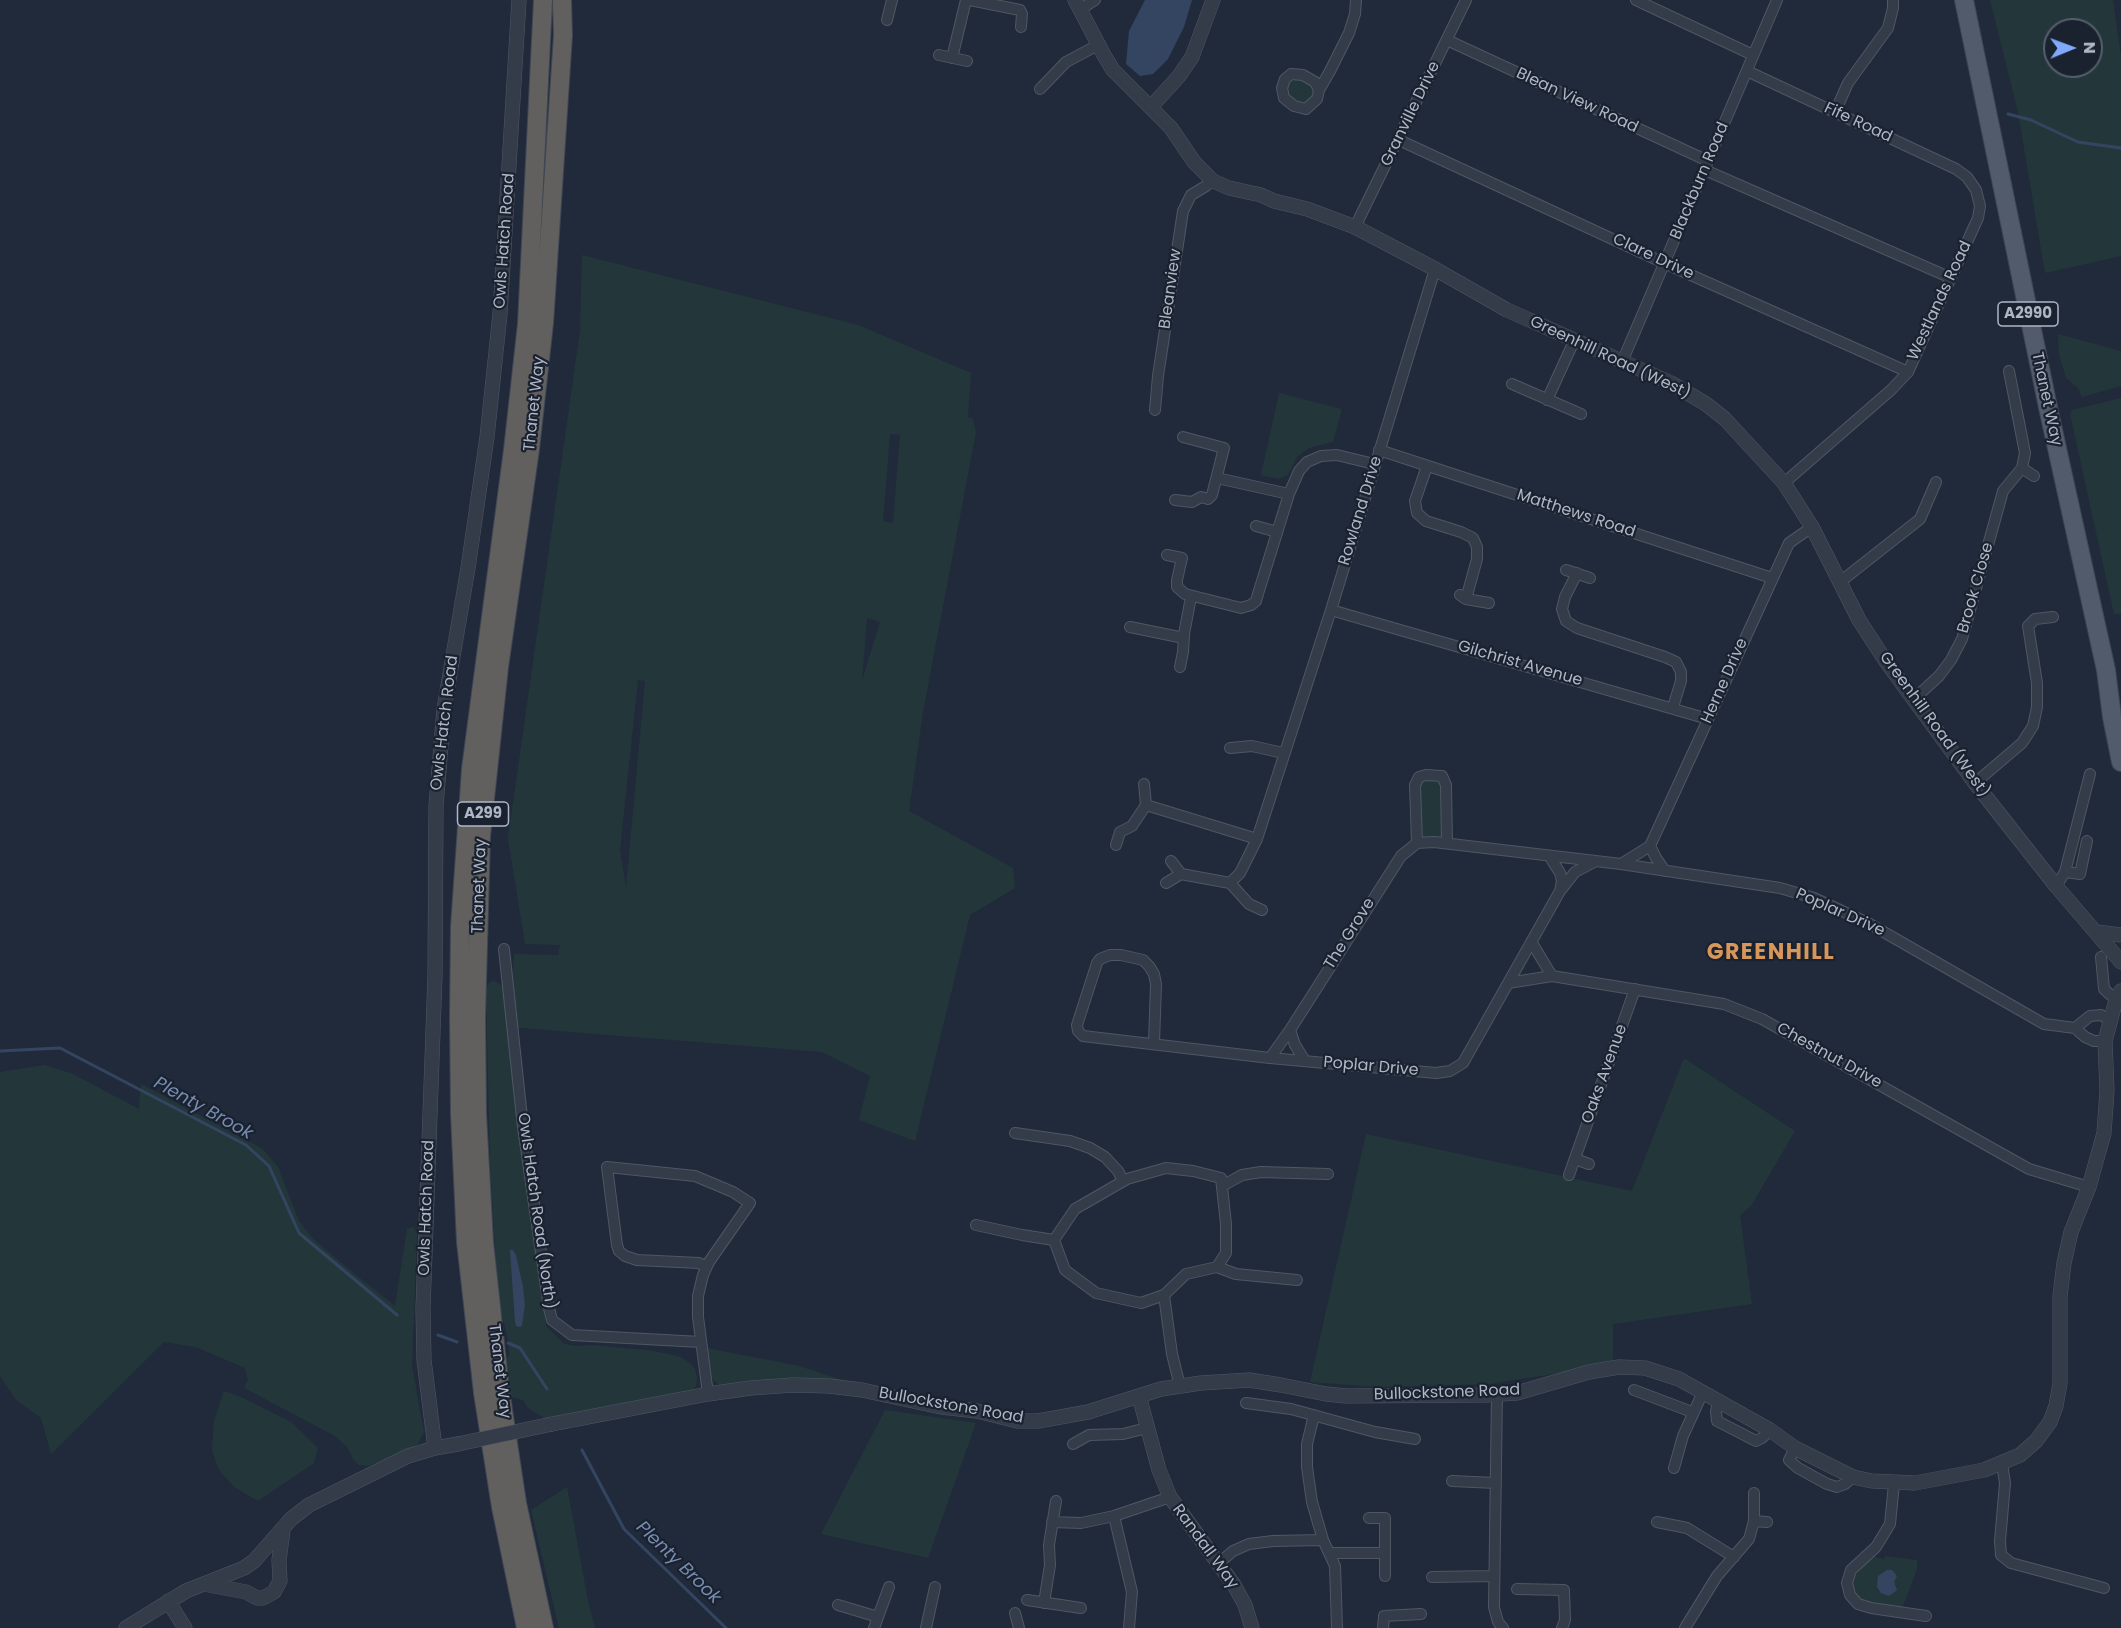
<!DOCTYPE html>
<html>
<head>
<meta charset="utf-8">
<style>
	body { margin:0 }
	#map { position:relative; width:2121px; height:1628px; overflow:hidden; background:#212a3a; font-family:Poppins,sans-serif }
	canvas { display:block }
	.north { position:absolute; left:2043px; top:18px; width:60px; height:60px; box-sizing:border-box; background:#1a212f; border:2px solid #565d6c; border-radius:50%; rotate:89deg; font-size:16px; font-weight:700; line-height:24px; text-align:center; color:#afb7c7 }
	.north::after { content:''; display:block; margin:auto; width:21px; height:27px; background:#80a8fb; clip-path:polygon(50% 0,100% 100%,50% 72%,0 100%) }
</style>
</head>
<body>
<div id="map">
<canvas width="2121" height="1628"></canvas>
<div class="north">N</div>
</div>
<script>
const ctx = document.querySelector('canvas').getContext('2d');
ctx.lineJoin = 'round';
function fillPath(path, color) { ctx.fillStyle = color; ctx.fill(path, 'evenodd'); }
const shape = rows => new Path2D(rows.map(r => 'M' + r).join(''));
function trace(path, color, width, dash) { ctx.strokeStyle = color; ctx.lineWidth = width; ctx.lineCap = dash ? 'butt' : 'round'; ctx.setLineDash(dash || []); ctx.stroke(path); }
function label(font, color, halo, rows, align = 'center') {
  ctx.font = font + ' Poppins,sans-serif'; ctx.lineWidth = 4.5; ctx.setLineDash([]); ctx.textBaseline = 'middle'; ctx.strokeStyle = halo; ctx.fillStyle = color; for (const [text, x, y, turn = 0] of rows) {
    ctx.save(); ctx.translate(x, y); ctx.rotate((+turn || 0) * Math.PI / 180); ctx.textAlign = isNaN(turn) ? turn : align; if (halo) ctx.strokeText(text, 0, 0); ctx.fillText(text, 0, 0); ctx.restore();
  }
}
const green = shape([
	[1990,0,2113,0,2121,56,2121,256,2045,273,2018,112],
	[2055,30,2091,30,2091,66,2055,66],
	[1291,74,1319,90,1306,109,1284,98],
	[582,255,858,325,971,373,968,417,973,419,976,432,923,712,909,811,1013,868,1015,888,970,915,915,1141,859,1120,870,1076,822,1052,509,1027,514,954,558,955,560,945,525,944,508,838,580,331],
	[890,434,900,435,893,523,883,521],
	[867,618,880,622,862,681,867,619],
	[638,680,645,681,626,887,620,850],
	[2058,334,2121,351,2121,386,2082,397,2078,388,2066,378,2059,354],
	[1279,393,1342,409,1333,442,1309,448,1297,457,1288,475,1278,479,1261,475],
	[2121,398,2121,614,2114,614,2070,414,2072,410],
	[1442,776,1447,843,1417,843,1419,777],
	[495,981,503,987,546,1326,564,1344,575,1346,591,1345,647,1350,678,1356,689,1362,695,1369,697,1378,696,1386,692,1392,546,1419,528,1408,523,1400,510,1397,507,1390,505,1363,509,1355,508,1339,498,1300,490,1162,486,988,490,982],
	[1684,1058,1795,1131,1751,1206,1740,1215,1752,1304,1613,1324,1613,1365,1488,1384,1378,1387,1310,1382,1366,1134,1632,1191],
	[44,1065,73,1074,139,1109,141,1084,263,1149,278,1167,299,1221,313,1239,361,1279,395,1306,407,1229,413,1227,417,1233,412,1366,424,1432,418,1444,401,1454,368,1466,359,1465,353,1459,348,1448,335,1436,244,1388,248,1380,245,1368,196,1347,164,1342,51,1454,41,1418,16,1400,0,1376,0,1072],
	[707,1348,799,1366,845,1381,845,1384,723,1388,713,1380],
	[224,1391,241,1397,291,1422,318,1448,314,1463,258,1501,234,1487,219,1470,212,1451,214,1421],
	[885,1410,976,1423,928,1558,821,1534],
	[567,1487,588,1601,595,1628,559,1628,531,1510],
	[1872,1556,1884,1559,1885,1556,1917,1560,1917,1569,1903,1606,1898,1607,1864,1602,1855,1595,1852,1584,1853,1578]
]);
const water = shape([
	[1145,0,1192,0,1184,27,1168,59,1153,74,1140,76,1126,64,1129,31],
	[510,1250,513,1250,516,1255,523,1287,525,1305,522,1325,520,1327,516,1326,515,1322],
	[1887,1570,1892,1570,1897,1576,1894,1582,1897,1590,1889,1596,1881,1593,1877,1587,1878,1576]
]);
const stream = shape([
	[2008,114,2031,120,2078,142,2121,148],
	[0,1051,60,1048,246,1145,269,1166,299,1233,397,1315],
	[438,1335,457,1342],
	[508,1343,520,1348,547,1389],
	[582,1450,624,1529,726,1628]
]);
const minor = shape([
	[970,0,1020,10,1022,14,1021,27],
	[1636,0,1753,55],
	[1081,9,1095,0],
	[887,20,892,0],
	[1447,40,1708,161],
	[939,55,967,61],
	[952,58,966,0],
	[1747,71,1956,169,1967,177,1976,190,1980,206,1978,218,1908,372,1891,390,1784,483],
	[1040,89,1066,62,1098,45],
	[1319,90,1315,82,1303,75,1291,74,1285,79,1282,88,1284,98,1294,106,1306,109,1317,99,1319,90,1330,71,1349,33,1355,14,1356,0],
	[1835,112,1848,83,1888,28,1893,8,1893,0],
	[1399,140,1664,263,1908,372],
	[1705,170,1951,278],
	[1355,227,1466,0],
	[1622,362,1777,0],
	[1512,384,1581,414],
	[1547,400,1574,341],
	[1155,410,1158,376,1183,211,1191,195,1206,186,1211,179],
	[1379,450,1772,578],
	[1427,466,1415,501,1417,513,1426,521,1461,532,1473,538,1477,547,1477,559,1466,599],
	[2022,468,2034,476],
	[1217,478,1289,494],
	[1175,500,1192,502,1201,497,1208,499,1212,495,1224,448,1183,437],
	[1256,526,1277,532],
	[1167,555,1182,558,1177,580,1177,587,1185,594,1241,608,1251,605,1256,601,1258,594,1289,494,1299,471,1307,462,1321,456,1337,455,1374,464],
	[1566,570,1590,578],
	[1577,573,1565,597,1562,609,1566,621,1577,628,1665,657,1676,662,1681,672,1681,681,1673,707],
	[1840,582,1920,519,1936,482],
	[1460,595,1466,599,1489,603],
	[1331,610,1708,719],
	[1130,627,1184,638],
	[1180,667,1183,652,1184,634,1191,597],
	[1914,699,1939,676,1951,660,1962,639,2003,491,2022,468,2025,453,2009,371],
	[1230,748,1252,746,1283,753],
	[1975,783,2022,743,2033,726,2037,707,2037,683,2028,626,2035,619,2053,617],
	[1144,784,1146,805],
	[1417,843,1415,785,1419,777,1426,775,1442,776,1446,785,1447,843],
	[1116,845,1120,832,1132,826,1146,805,1257,839],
	[1650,846,1656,858,1665,871],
	[1550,857,1560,873,1562,881,1560,891],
	[1171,861,1181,874],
	[1621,864,1650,846,1789,543,1812,527],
	[2065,872,2090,774],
	[1166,883,1181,874,1230,883,1249,904,1262,910],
	[1230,883,1240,873,1257,839,1331,610,1435,269],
	[2056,886,2065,872,2080,874,2087,841],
	[1532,943,1552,976],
	[504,949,523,1127,549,1308,552,1320,572,1335,701,1342],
	[2101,957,2104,989,2116,1000],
	[1508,983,1552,976,1724,1004,1762,1019,2029,1169,2089,1187],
	[2075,1028,2085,1037,2094,1041,2105,1041],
	[1290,1030,1295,1045,1305,1061],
	[1154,1043,1156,984,1154,974,1149,966,1143,960,1121,955,1110,955,1100,959,1097,963,1077,1025,1078,1031,1083,1036,1270,1058,1436,1073,1450,1071,1463,1063,1560,891,1575,872,1594,862],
	[1270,1058,1290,1030,1401,856,1417,843,1434,842,1621,864,1780,888,1814,898,1868,923,2044,1024,2075,1028,2090,1016,2101,1015,2110,1020],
	[1015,1133,1070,1141,1090,1148,1105,1157,1118,1171,1123,1181],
	[1575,1159,1589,1164],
	[1166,1168,1193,1171,1221,1178,1226,1224,1226,1253,1217,1267,1186,1274,1164,1295,1141,1303,1096,1293,1065,1270,1054,1240,1075,1209,1127,1179,1166,1168],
	[1569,1175,1635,989],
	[1222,1186,1242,1175,1261,1172,1328,1174],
	[976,1225,1022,1235,1054,1240],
	[706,1267,699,1263,637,1260,625,1256,619,1251,617,1245,607,1167,695,1176,733,1192,750,1203,709,1262,703,1275,698,1296,698,1317,708,1394],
	[1217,1267,1236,1274,1297,1280],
	[1164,1295,1172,1354,1180,1386],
	[1634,1390,1692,1412],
	[1497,1394,1494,1607,1498,1622,1503,1628],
	[1718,1401,1716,1412,1717,1421,1756,1441,1762,1438,1770,1430],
	[1246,1403,1291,1409,1375,1432,1415,1439],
	[1314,1415,1307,1444,1307,1467,1312,1502,1323,1540,1335,1566,1337,1628],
	[1073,1444,1089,1435,1123,1434,1147,1428],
	[1795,1448,1789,1460,1798,1468,1827,1484,1837,1487,1845,1484,1853,1477],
	[2002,1464,2005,1483,2000,1541,2001,1555,2011,1563,2104,1588],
	[1674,1468,1683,1436,1703,1392],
	[1452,1481,1496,1483],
	[1894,1484,1890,1524,1876,1547,1851,1570,1847,1583,1850,1595,1858,1604,1871,1608,1926,1616],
	[1114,1516,1132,1592,1129,1628],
	[1369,1518,1385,1518,1385,1553],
	[1754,1521,1767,1522],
	[1052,1522,1081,1523,1114,1516,1170,1497],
	[1657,1522,1687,1528,1734,1557],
	[1330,1553,1385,1553,1385,1576],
	[1219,1563,1233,1551,1249,1544,1273,1541,1323,1540],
	[1432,1577,1494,1576],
	[1517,1589,1564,1590,1565,1620,1562,1628],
	[1027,1600,1081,1608],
	[1044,1603,1050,1565,1049,1545,1056,1501],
	[838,1605,878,1617],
	[1015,1613,1019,1628],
	[874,1628,889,1587],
	[926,1628,935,1587],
	[1383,1628,1384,1616,1421,1614],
	[1685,1628,1717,1576,1749,1539,1754,1521,1754,1493]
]);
const tertiary = shape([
	[1075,0,1105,57,1113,70,1171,128,1194,162,1213,181,1229,188,1261,195,1274,201,1307,209,1355,227,1435,269,1507,310,1671,383,1706,404,1725,419,1784,483,1812,527,1859,620,1885,660,1975,783,2056,886,2121,962],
	[1151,107,1179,76,1192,57,1213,0],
	[2097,932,2121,935],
	[1139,1396,1159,1470,1170,1497,1234,1585,1245,1605,1252,1628],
	[552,1424,708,1394,751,1388,793,1385,829,1386,862,1390,941,1407,977,1411,1017,1421,1038,1421,1088,1412,1161,1389,1201,1383,1249,1380,1281,1385,1326,1394,1346,1396,1486,1395,1517,1393,1589,1372,1619,1367,1645,1368,1679,1379,1770,1430,1795,1448,1853,1477,1872,1481,1915,1483,1984,1470,2020,1455,2036,1441,2050,1422,2056,1406,2060,1383,2060,1296,2064,1263,2071,1232,2089,1187,2104,1133,2107,1091,2105,1041,2116,1000,2121,991],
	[435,1448,424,1360,423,1308,435,976,436,806,444,709,468,568,487,437,500,314,519,0],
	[209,1585,246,1592,257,1598,263,1598,274,1592,280,1581,279,1560,283,1530],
	[168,1601,185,1628],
	[126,1628,186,1591,244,1568,254,1561,291,1519,309,1505,408,1456,435,1448,458,1444]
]);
const primary = shape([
	[1964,0,2049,412,2106,670,2112,717,2121,762]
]);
const trunk = shape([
	[526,1628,501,1507,483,1393,466,1242,460,1114,459,1018,460,927,471,769,513,450,527,324,543,0],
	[544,1628,517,1503,500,1390,484,1242,477,1114,476,1017,481,836,499,667,530,449,544,323,563,35,562,0]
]);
const tertiaryBridge = shape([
	[458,1444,552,1424]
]);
const shields = [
	[2028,314,60],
	[483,814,51]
];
const shieldNames = [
	["A2990",2028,314],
	["A299",483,814]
];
const streetNames = [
	["Blean View Road",1577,101,25],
	["Granville Drive",1411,114,-64],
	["Fife Road",1858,123,25],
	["Blackburn Road",1700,181,-67],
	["Owls Hatch Road",505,241,-86],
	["Clare Drive",1653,257,25],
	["Bleanview",1171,289,-82],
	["Westlands Road",1940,301,-65],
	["Greenhill Road (West)",1610,358,25],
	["Thanet Way",2046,399,78],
	["Thanet Way",535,404,-84],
	["Rowland Drive",1361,511,-73],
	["Matthews Road",1576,514,18],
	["Brook Close",1976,588,-74],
	["Gilchrist Avenue",1520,664,16],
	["Herne Drive",1725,681,-66],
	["Owls Hatch Road",445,723,-83],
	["Greenhill Road (West)",1934,725,54],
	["Thanet Way",480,886,-88],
	["Poplar Drive",1840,913,24],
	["The Grove",1350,934,-58],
	["Chestnut Drive",1829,1056,29],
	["Poplar Drive",1371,1067,5],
	["Oaks Avenue",1605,1074,-70],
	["Owls Hatch Road",427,1208,-88],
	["Owls Hatch Road (North)",536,1211,82],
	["Thanet Way",499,1371,83],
	["Bullockstone Road",1447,1393,-2],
	["Bullockstone Road",951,1406,10],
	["Randall Way",1205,1547,54]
];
const waterNames = [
	["Plenty Brook",203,1109,29],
	["Plenty Brook",678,1563,44]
];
const districtNames = [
	["GREENHILL",1771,953]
];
fillPath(green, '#23373b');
fillPath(water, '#344562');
trace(stream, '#344562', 3);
trace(minor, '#4f5765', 12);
trace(tertiary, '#4f5765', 15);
trace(primary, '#3e4554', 20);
trace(trunk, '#3f4755', 20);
trace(minor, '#343c4a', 10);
trace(tertiary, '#343c4a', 14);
trace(primary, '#525b6b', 18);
trace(trunk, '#62605e', 18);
trace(tertiaryBridge, '#4f5765', 15, []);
trace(tertiaryBridge, '#343c4a', 14);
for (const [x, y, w] of shields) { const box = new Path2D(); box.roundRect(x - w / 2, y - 12, w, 24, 4.5); ctx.fillStyle = '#1a212f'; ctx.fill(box); trace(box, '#afb7c7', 1.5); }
label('bold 15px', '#afb7c7', null, shieldNames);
label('16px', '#afb7c7', '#1a212f', streetNames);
label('italic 18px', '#768cb0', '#1a212f', waterNames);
ctx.letterSpacing = '1.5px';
label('bold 22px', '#d7975a', '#1a212f', districtNames);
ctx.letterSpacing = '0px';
</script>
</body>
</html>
